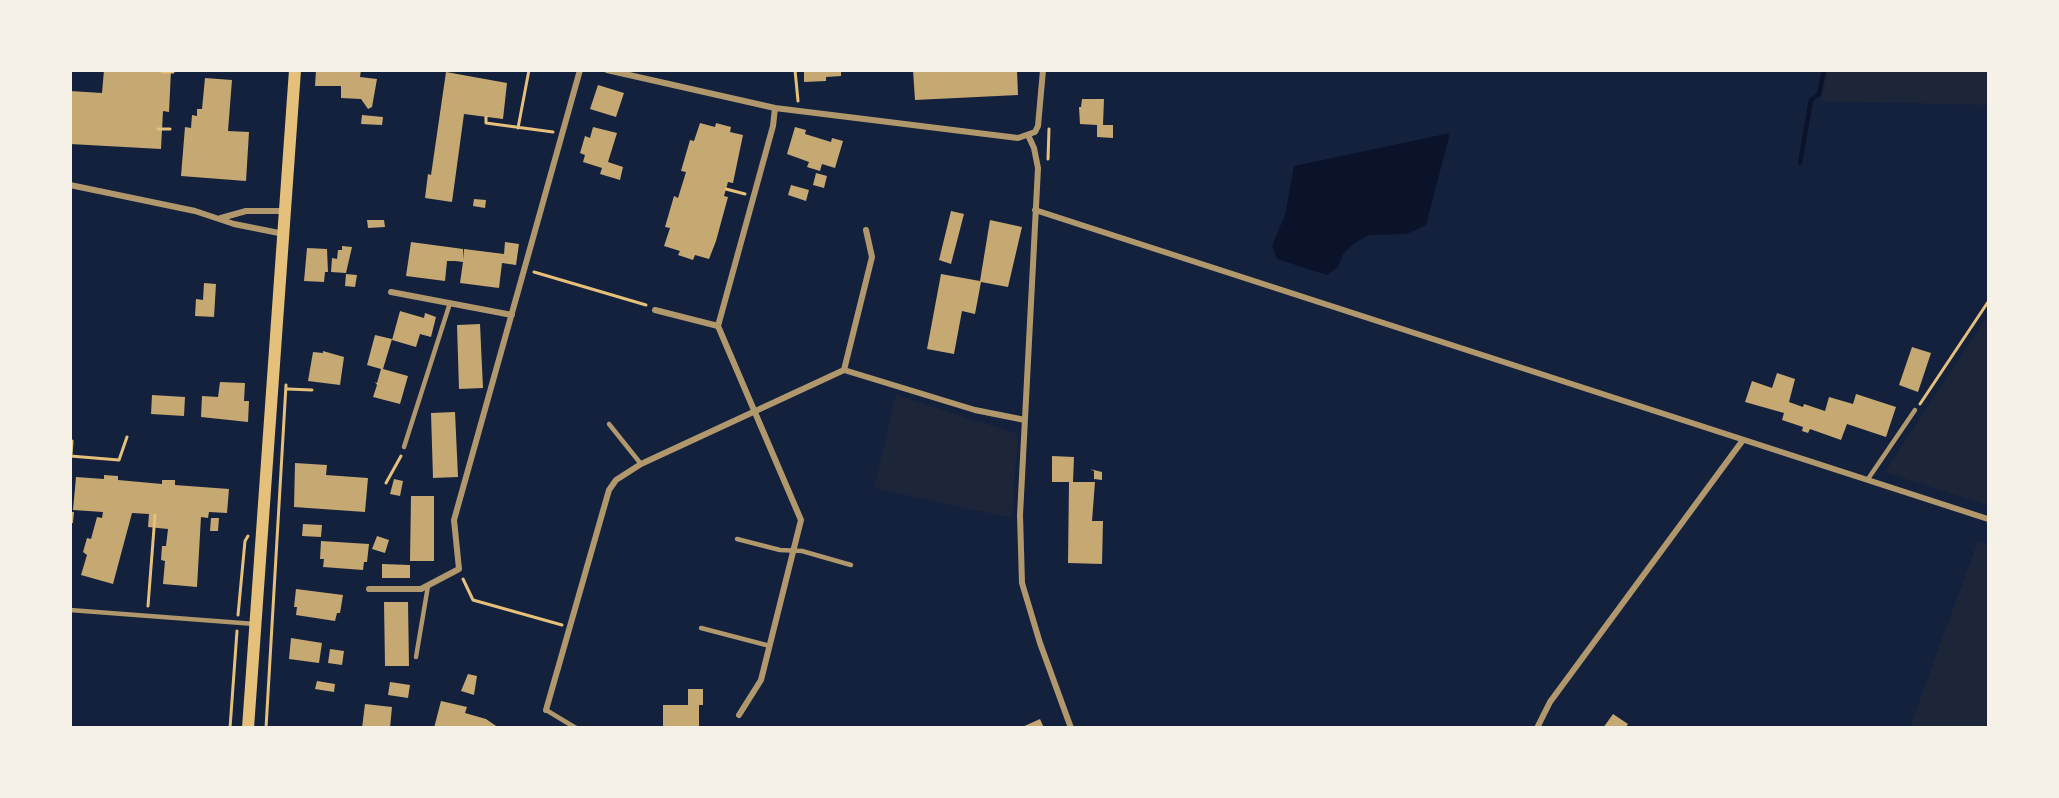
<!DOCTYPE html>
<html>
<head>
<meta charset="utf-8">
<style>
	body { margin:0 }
	#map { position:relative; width:2059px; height:798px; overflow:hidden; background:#14213d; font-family:"DejaVu Sans",sans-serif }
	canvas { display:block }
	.frame { position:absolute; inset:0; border:72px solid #f6f1e7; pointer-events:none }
</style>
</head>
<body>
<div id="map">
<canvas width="2059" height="798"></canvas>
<div class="frame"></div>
</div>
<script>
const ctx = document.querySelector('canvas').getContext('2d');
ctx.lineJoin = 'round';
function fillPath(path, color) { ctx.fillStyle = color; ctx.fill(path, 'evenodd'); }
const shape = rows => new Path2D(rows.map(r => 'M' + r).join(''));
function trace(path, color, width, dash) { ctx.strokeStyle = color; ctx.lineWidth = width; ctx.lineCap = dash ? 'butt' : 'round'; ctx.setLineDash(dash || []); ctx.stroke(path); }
const green = shape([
	[1827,71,1988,71,1988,105,1821,101],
	[1988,315,1988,506,1885,472],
	[896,395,1018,434,1012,518,874,488],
	[1978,541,1988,544,1988,727,1910,727]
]);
const water = shape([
	[1450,133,1426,225,1407,234,1369,235,1356,242,1343,254,1338,267,1327,275,1277,259,1272,246,1285,215,1294,166]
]);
const stream = shape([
	[1800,163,1811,100,1819,94,1824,70]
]);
const building = shape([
	[104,70,171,70,169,112,163,111,161,149,70,144,70,91,102,93],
	[316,70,361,70,360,77,377,79,372,107,368,109,361,99,341,98,341,86,315,86],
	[804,70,841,70,841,76,826,77,826,81,804,82],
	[913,70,1017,70,1018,95,915,100],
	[446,72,507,83,503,119,464,114,452,202,425,198,428,174,431,175],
	[205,78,232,80,228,131,249,132,246,181,181,176,185,127,191,128,192,115,197,116,197,109,202,109],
	[598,85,624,93,616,117,590,109],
	[1082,99,1104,99,1103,125,1113,125,1113,138,1097,137,1097,125,1080,124,1079,107,1081,107],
	[362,115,383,117,382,125,361,124],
	[700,123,715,127,716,123,731,127,730,132,743,135,733,183,728,182,724,196,728,197,716,241,709,259,695,255,693,260,678,255,680,251,664,246,670,228,665,227,674,196,678,198,686,172,681,171,690,140,694,141],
	[593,127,617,133,608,162,623,167,620,180,600,174,602,168,583,162,585,155,580,153,585,136,590,138],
	[795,127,806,130,805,134,831,142,832,138,843,141,835,168,822,164,820,171,807,167,809,162,787,154],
	[816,173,827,176,824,188,813,185],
	[791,185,809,190,806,201,788,195],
	[474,199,486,200,485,208,473,206],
	[951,211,964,214,951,264,939,260],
	[367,220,384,220,385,227,368,228],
	[990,220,1022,227,1008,287,981,282,975,314,962,311,954,354,927,349,941,274,980,281],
	[411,242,463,249,463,260,464,249,504,254,505,242,519,244,516,265,502,263,499,288,460,283,463,262,455,261,447,261,445,281,406,276],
	[342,246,352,247,346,273,331,272,332,258,337,259,338,250,342,250],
	[307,248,327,249,328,272,325,272,324,282,304,281],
	[346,274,357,275,355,287,345,286],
	[204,283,216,284,214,317,195,316,196,299,203,300],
	[400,311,424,318,425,313,436,317,431,337,420,334,416,347,392,340],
	[480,324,483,388,459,389,457,325],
	[375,335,392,339,383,369,408,376,400,404,373,397,377,385,375,382,377,383,381,369,367,365],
	[1912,347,1931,353,1918,392,1899,385],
	[323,351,344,357,340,385,308,381,313,352,323,353],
	[1777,373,1795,379,1789,402,1803,407,1804,404,1825,411,1829,397,1853,404,1856,394,1896,407,1886,437,1847,424,1841,440,1810,429,1808,433,1802,431,1803,427,1782,420,1784,413,1745,402,1752,381,1772,388],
	[220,382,245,383,244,401,249,401,248,422,201,417,202,396,218,397],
	[152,395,185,397,184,416,151,414],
	[455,412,458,477,433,478,431,413],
	[1052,456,1074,457,1073,482,1095,482,1092,521,1103,521,1102,564,1068,563,1069,482,1052,482],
	[295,463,327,465,326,475,368,478,365,512,294,507],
	[1090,469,1102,472,1102,480,1094,479,1094,471],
	[104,475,118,476,118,480,162,484,162,480,175,480,175,485,229,489,227,513,209,512,208,518,201,517,197,587,163,584,165,561,161,560,162,546,166,546,168,529,148,527,149,514,132,513,113,584,81,575,87,555,83,552,87,538,91,539,97,517,102,518,103,512,73,510,76,477,104,479],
	[394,479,403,481,400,496,390,494],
	[411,496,434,496,434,561,410,561],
	[70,512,74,512,73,523,70,523],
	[211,518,219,518,218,531,210,531],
	[303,524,322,525,321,537,302,536],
	[377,536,389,540,385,553,372,549],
	[321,541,369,544,367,562,364,562,363,570,323,567,324,559,320,559],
	[382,564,410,565,410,578,382,578],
	[296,589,343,595,340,613,337,613,335,621,296,615,297,607,294,607],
	[384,602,408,602,409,666,385,666],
	[291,638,322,643,319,663,289,659],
	[330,649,344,651,342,665,328,663],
	[468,674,477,676,474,695,461,691],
	[317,681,335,684,334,692,315,689],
	[390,682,410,685,408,698,388,695],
	[688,689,703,689,703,705,699,705,699,728,663,728,663,705,688,705],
	[441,701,467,707,465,713,486,719,499,728,434,728],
	[365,704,392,707,390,728,362,728],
	[1613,714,1628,724,1625,728,1603,728],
	[1040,719,1044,728,1020,728]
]);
const path = shape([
	[795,70,798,101],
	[162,72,173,72],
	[486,117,486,123,553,132],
	[518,128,529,70],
	[158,129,170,129],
	[1048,159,1049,129],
	[726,189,745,194],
	[534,272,646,305],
	[288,389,312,390],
	[1920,404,1988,302],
	[70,456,119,460,127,437],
	[71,456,72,441],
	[386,483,401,456],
	[463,579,473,600,562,625],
	[148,606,155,515],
	[238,615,245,541,248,536],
	[230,728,237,631],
	[266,728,286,385]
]);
const service = shape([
	[609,424,641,464],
	[404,447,450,303],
	[1868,479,1915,410],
	[737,539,780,550,802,551,851,565],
	[70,610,255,624],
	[701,628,770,646],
	[416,657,428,586],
	[546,710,576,728]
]);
const minor = shape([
	[607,70,775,108,1018,138,1035,132,1038,126,1043,70],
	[1028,135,1034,148,1038,168,1020,515,1022,583,1040,643,1071,728],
	[70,185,195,211,234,224,284,234],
	[1035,210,1988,519],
	[221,218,246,211,285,211],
	[391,292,512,315],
	[655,310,718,326],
	[844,370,975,410,1025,420],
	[369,589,421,589,459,569,454,520,580,70],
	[546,710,609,490,616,480,641,464,844,370,872,257,866,230],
	[739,715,761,680,801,520,718,326,773,126,775,108],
	[1537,728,1550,702,1743,440]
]);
const secondary = shape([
	[248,728,295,70]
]);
fillPath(green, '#1d2539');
fillPath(water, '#0b132b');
trace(stream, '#0b132b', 4.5);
fillPath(building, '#c6a872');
trace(path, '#e5c07b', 3);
trace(service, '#b1986c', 4.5);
trace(minor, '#b1986c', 6);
trace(secondary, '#e5c07b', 12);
</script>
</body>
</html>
